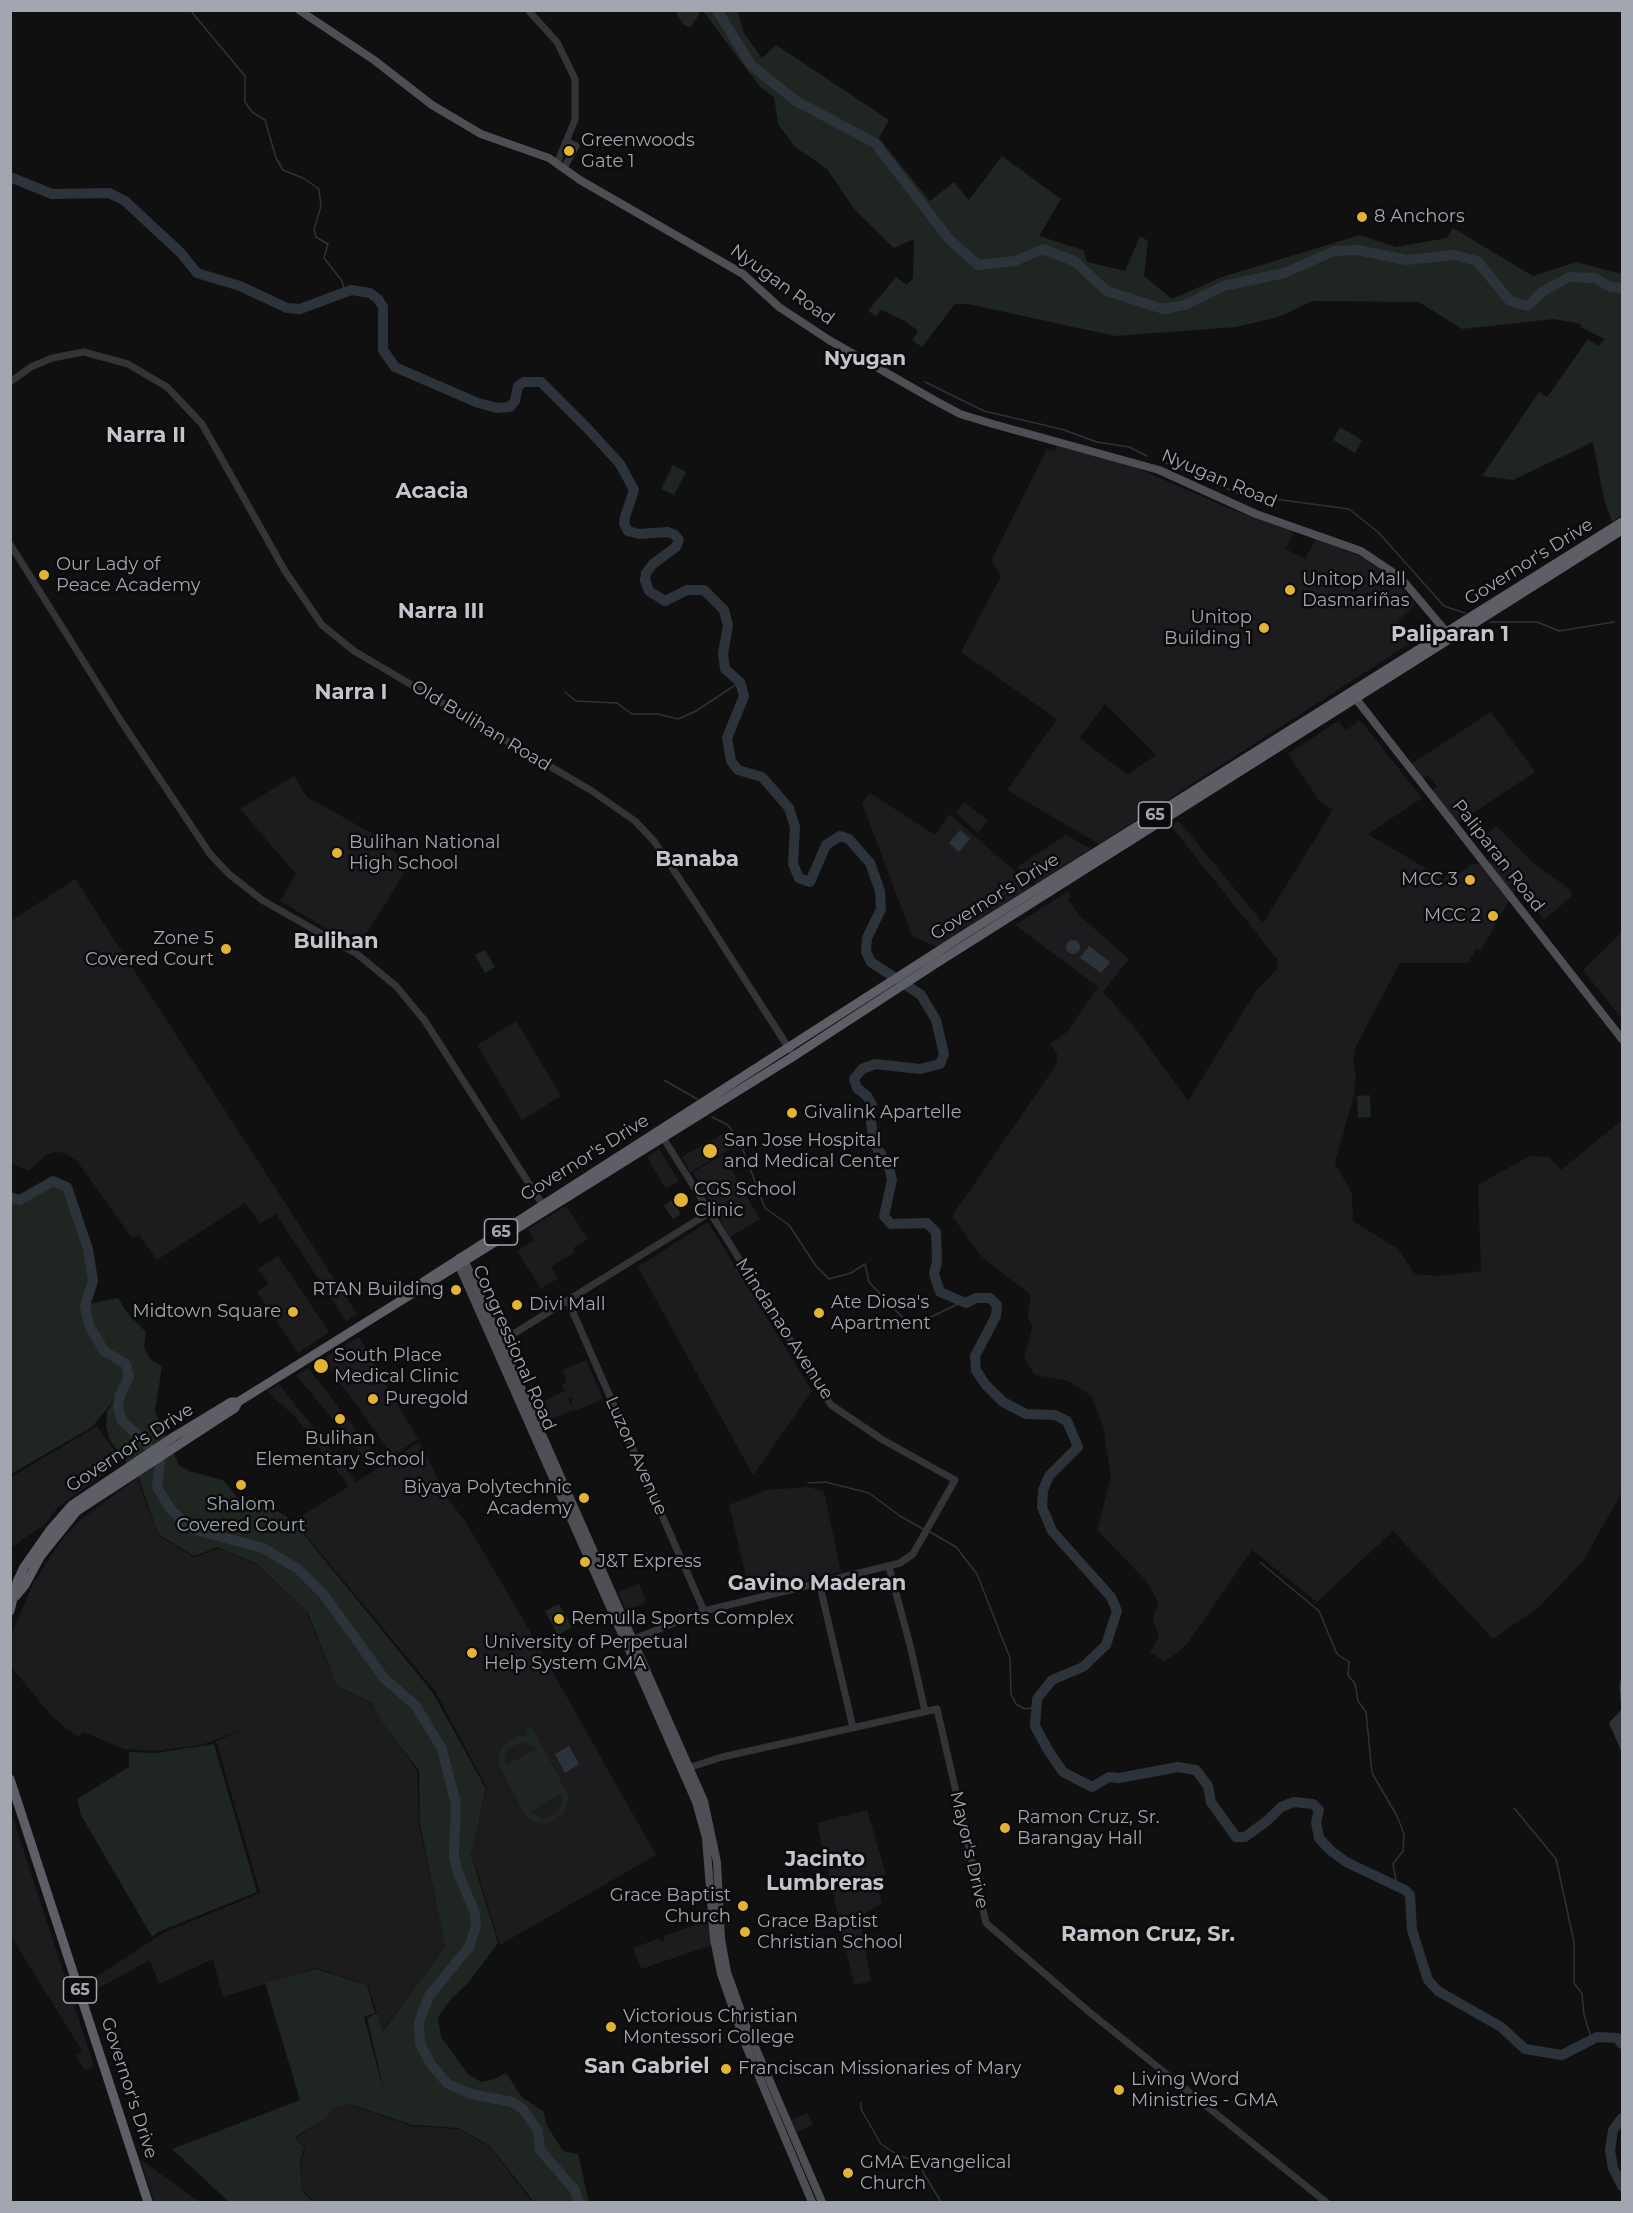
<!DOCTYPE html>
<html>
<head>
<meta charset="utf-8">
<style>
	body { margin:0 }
	#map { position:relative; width:1633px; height:2213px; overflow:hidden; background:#101011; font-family:Montserrat,sans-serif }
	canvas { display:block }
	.frame { position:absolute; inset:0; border:12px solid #a2a6b1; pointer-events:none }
</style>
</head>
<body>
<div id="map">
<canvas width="1633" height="2213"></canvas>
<div class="frame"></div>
</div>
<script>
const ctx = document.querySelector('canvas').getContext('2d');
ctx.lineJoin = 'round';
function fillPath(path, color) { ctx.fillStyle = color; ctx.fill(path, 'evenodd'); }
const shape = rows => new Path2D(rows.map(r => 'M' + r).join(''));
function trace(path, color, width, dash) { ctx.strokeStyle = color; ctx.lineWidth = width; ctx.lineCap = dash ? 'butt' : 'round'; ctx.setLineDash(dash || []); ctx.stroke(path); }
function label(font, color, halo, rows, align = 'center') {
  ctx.font = font + ' Montserrat,sans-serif'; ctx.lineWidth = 5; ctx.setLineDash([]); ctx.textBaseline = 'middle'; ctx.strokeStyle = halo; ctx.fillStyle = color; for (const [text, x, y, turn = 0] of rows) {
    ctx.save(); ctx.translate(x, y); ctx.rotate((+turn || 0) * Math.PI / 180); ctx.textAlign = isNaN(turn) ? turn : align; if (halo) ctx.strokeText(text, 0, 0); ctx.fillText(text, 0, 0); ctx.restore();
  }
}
const built = shape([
	[1057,445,1125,463,1226,507,1294,532,1286,549,1305,559,1316,539,1368,559,1393,577,1415,604,1398,621,1415,640,1099,844,1007,790,1057,719,961,652,1001,576,991,561,1047,449,1055,451],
	[1105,704,1156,755,1127,775,1080,738],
	[1491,712,1535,772,1458,823,1432,790,1437,786,1428,775,1423,779,1411,764],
	[1360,720,1422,798,1368,834,1444,879,1448,870,1454,877,1472,864,1498,863,1480,841,1496,826,1532,862,1571,890,1572,896,1544,920,1517,887,1481,950,1476,949,1468,963,1400,963,1356,1046,1353,1062,1356,1076,1354,1094,1335,1163,1352,1194,1353,1221,1398,1249,1415,1274,1438,1276,1481,1271,1478,1185,1529,1156,1549,1157,1561,1170,1622,1120,1622,1492,1583,1561,1539,1607,1493,1639,1393,1531,1317,1602,1252,1550,1187,1644,1165,1662,1150,1652,1159,1637,1153,1618,1158,1604,1154,1594,1147,1582,1097,1530,1111,1477,1103,1426,1091,1396,1069,1381,1035,1375,1024,1358,1033,1325,1027,1318,1031,1295,982,1257,952,1216,1057,1064,1057,1054,1050,1044,1067,1032,1098,987,1015,925,1068,891,1071,897,1068,900,1080,916,1129,959,1103,992,1136,1029,1188,1101,1256,991,1277,969,1277,959,1171,826,1179,821,1263,923,1333,810,1319,800,1288,754,1338,721,1346,730],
	[294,776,307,797,384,840,408,867,358,947,280,901,296,874,240,809],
	[870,793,935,835,949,814,1032,886,967,927,959,929,960,932,937,947,912,936,862,803],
	[964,802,988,821,978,833,956,813],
	[1066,835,1091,849,1036,884,1017,867],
	[75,879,357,1314,346,1321,276,1214,260,1224,245,1203,157,1260,139,1235,132,1238,77,1161,65,1153,55,1152,46,1155,29,1171,11,1163,11,921],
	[1622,932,1622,1019,1583,970],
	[516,1021,561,1096,522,1120,477,1045],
	[726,1132,737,1145,690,1172,682,1157],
	[659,1149,679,1181,666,1189,647,1157],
	[723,1155,760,1219,730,1237,693,1172],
	[566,1206,588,1239,573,1248,575,1252,551,1267,558,1278,541,1289,517,1251,534,1240,528,1229],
	[706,1223,709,1224,812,1391,753,1475,638,1267],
	[278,1256,329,1332,298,1353,257,1292,269,1284,258,1269],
	[359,1337,418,1439,393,1456,323,1359],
	[586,1360,603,1399,575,1411,571,1403,573,1397,568,1398,574,1410,546,1421,537,1404,565,1391,562,1385,567,1382,563,1370],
	[308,1368,381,1462,373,1468,296,1375],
	[279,1384,356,1482,419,1442,449,1500,465,1521,520,1614,656,1855,500,1945,471,1853,487,1788,435,1691,294,1521,349,1486,296,1418,267,1391],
	[97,1426,122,1461,58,1507,44,1525,12,1547,11,1477],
	[137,1478,158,1535,194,1557,220,1548,257,1565,306,1611,337,1686,372,1704,417,1771,419,1824,445,1947,383,2030,368,1985,316,1968,223,1997,213,1959,159,1984,150,1960,86,1995,82,1986,165,1932,260,1893,216,1741,251,1727,201,1745,156,1751,124,1749,83,1732,79,1737,67,1729,51,1715,11,1667,11,1635,33,1584,60,1542,80,1520],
	[807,1487,824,1491,841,1572,750,1593,729,1505,767,1490],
	[639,1583,646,1602,626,1611,618,1592],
	[10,1809,94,2066,85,2070,75,2055,82,2051,11,1936],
	[867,1810,886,1874,875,1878,882,1903,860,1917,871,1981,854,1985,817,1823],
	[713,1919,715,1944,641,1969,633,1948,660,1938,661,1941,664,1940,664,1936],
	[349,2104,411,2126,459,2129,490,2147,532,2202,315,2202,302,2190,301,2164,305,2148,296,2138,328,2117,332,2108],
	[807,2113,813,2125,797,2132,791,2120],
	[140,2159,198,2201,200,2202,154,2202]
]);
const green = shape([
	[675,11,701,11,690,28,683,24],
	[703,11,737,11,744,33,762,58,776,45,889,120,879,138,930,201,954,182,969,200,1002,156,1061,199,1039,236,1083,250,1087,262,1125,271,1140,236,1148,241,1144,276,1172,299,1222,277,1360,235,1396,247,1447,238,1453,228,1533,276,1576,262,1622,274,1622,515,1612,522,1604,499,1593,442,1513,480,1482,476,1539,392,1547,397,1588,339,1598,346,1605,339,1580,327,1581,324,1554,319,1462,329,1419,302,1313,301,1278,317,1236,327,1115,336,968,304,955,304,922,347,912,340,918,331,905,321,881,310,876,316,868,311,896,277,907,285,913,278,914,239,894,248,855,210,827,169,795,147,778,124,774,97,760,87],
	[1340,427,1362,440,1355,453,1333,440],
	[673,465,686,472,674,495,661,489],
	[485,950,495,967,485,973,475,955],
	[1370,1095,1371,1117,1358,1118,1357,1096],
	[52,1184,65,1188,86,1251,91,1281,83,1305,118,1298,129,1315,146,1332,144,1347,150,1359,162,1366,155,1411,179,1465,189,1471,223,1480,244,1505,255,1497,265,1509,272,1508,292,1520,433,1693,486,1789,471,1855,498,1943,469,1982,450,2000,438,2017,441,2037,468,2074,481,2082,495,2079,506,2073,522,2097,544,2112,546,2124,563,2151,578,2154,589,2202,534,2202,490,2146,458,2128,412,2125,350,2104,332,2108,328,2117,295,2137,304,2148,300,2163,302,2191,313,2202,229,2202,172,2149,300,2100,265,1983,316,1969,367,1985,375,2013,364,2017,386,2099,367,2018,377,2013,383,2031,445,1947,420,1824,419,1771,381,1720,372,1703,337,1686,308,1613,257,1564,218,1547,194,1556,158,1534,139,1479,110,1440,106,1427,107,1411,115,1399,92,1427,11,1474,10,1199,21,1202],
	[672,1200,681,1214,673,1219,664,1206],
	[559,1604,572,1627,558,1635,545,1611],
	[531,1726,569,1796,564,1813,550,1823,536,1823,525,1815,498,1763,500,1750,505,1743,517,1736,528,1736,525,1730],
	[523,1742,536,1749,505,1766,505,1755,509,1748],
	[561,1794,562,1805,555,1815,544,1819,531,1811],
	[214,1744,257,1892,158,1932,152,1937,81,1815,77,1799,129,1767,129,1752,155,1753]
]);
const water = shape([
	[960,830,970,839,959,852,949,843],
	'1066 947a7 7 0 1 1 14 0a7 7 0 1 1-14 0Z',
	[1089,946,1110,962,1101,973,1080,958],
	[1622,1709,1622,1753,1609,1723],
	[569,1746,579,1764,565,1773,555,1754]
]);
const stream = shape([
	[190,10,245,76,245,102,252,112,265,120,276,158,283,170,303,178,319,189,321,206,314,229,316,237,328,244,324,258,342,281,345,293],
	[925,382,984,411,1061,429,1097,442,1129,447,1147,456],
	[1166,463,1249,498,1267,498,1349,509,1378,532,1444,606,1465,613],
	[1490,622,1537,622,1559,631,1614,622],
	[565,692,576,701,617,703,632,714,658,714,678,719,696,711,740,682],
	[664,1080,697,1099],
	[712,1117,728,1125,740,1142,765,1208,789,1225,816,1266,829,1279,851,1273,865,1264,869,1282,902,1317,915,1322,931,1317,962,1302],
	[808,1483,825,1482,869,1493,900,1516,923,1529],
	[930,1532,956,1547,977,1574,1010,1658,1011,1694,1016,1704,1025,1709,1036,1707],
	[1261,1563,1319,1611,1337,1654,1349,1662,1348,1675,1355,1684,1358,1701,1366,1712,1372,1773,1397,1816,1404,1834,1403,1851,1393,1864,1397,1886],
	[1622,1678,1620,1686,1622,1707],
	[1514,1808,1556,1859,1574,1942,1574,1983,1582,1994,1584,2015,1592,2040],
	[861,2103,861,2109,881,2144,899,2156,911,2159,920,2167,941,2202]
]);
const river = shape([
	[717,10,751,65,796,101,875,143,949,239,978,265,1015,261,1043,249,1074,261,1107,291,1163,309,1185,305,1223,286,1284,273,1334,251,1358,250,1406,260,1454,255,1477,261,1510,301,1528,306,1542,292,1569,277,1595,278,1610,287,1622,288],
	[10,177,52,194,109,193,125,201,181,253,197,273,240,286,287,308,300,309,351,290,370,293,378,299,383,307,383,350,395,367,478,403,497,408,510,407,515,401,518,386,524,382,541,382,589,430,620,464,634,490,625,517,624,524,628,531,639,534,668,532,675,535,679,540,676,547,653,564,646,573,645,580,649,591,665,601,687,590,704,590,724,610,728,626,723,653,725,669,740,682,744,696,727,738,731,761,738,770,762,777,789,808,795,827,793,864,799,878,810,882,826,845,840,836,849,839,870,863,880,891,881,909,867,938,866,952,871,962,921,995,936,1020,944,1054,940,1064,920,1069,875,1064,862,1069,854,1079,857,1088,867,1096,872,1105,870,1114,874,1143,889,1167,892,1180,884,1216,891,1224,927,1223,936,1232,937,1262,934,1274,940,1292,966,1303,976,1298,990,1298,997,1305,996,1316,975,1356,976,1370,985,1384,1003,1402,1026,1414,1055,1415,1067,1421,1078,1447,1049,1476,1043,1490,1042,1507,1052,1531,1111,1597,1117,1611,1106,1645,1083,1667,1052,1680,1037,1699,1035,1726,1048,1750,1063,1772,1092,1787,1109,1777,1119,1778,1178,1767,1196,1770,1208,1786,1211,1802,1236,1837,1245,1837,1268,1820,1281,1807,1294,1802,1313,1804,1319,1810,1316,1822,1319,1838,1330,1850,1346,1862,1405,1890,1410,1895,1412,1930,1428,1980,1438,1991,1501,2027,1525,2049,1562,2055,1597,2037,1617,2038,1622,2044],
	[10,1197,20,1200,53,1181,67,1187,88,1249,93,1281,85,1306,89,1325,104,1351,126,1364,129,1377,120,1395,118,1408,122,1421,145,1442,160,1462,157,1487,171,1510,192,1529,263,1548,298,1569,324,1595,384,1678,416,1706,442,1749,456,1804,454,1855,457,1870,475,1913,476,1926,469,1947,429,1996,419,2022,420,2044,432,2066,448,2084,471,2094,512,2102,523,2109,538,2131,540,2150,574,2189,579,2202],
	[1622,2118,1613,2130,1610,2150,1613,2168,1622,2186]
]);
const minor = shape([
	[528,10,557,42,575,79,575,120,557,163],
	[564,168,576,146,568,142],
	[10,382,31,367,52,358,84,352,128,364,167,387,202,424,285,571,322,625,354,651,592,791,635,821,654,841,695,902,790,1050],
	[10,544,119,718,210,854,229,874,262,900,357,954,396,986,425,1021,544,1207],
	[568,1301,704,1611],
	[497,1344,709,1213],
	[889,1567,910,1645,925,1711],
	[819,1582,853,1728],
	[629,1641,704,1611,900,1563,913,1554,955,1480,883,1440,831,1405,662,1136],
	[685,1769,722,1757,937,1709,986,1923,1088,2011,1326,2202]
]);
const major = shape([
	[299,10,374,60,432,105,481,134,549,158,580,180,743,274,779,307,829,340,934,400,960,414,993,424,1159,470,1256,514,1361,551,1400,577,1449,635],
	[1353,695,1622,1039],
	[459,1258,465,1262,476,1285,704,1801,717,1862,721,1939,727,1972,747,2028,822,2202],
	[459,1259,459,1266,469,1288,696,1802,706,1838,714,1939,721,1974,746,2046,812,2202]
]);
const highway = shape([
	[406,1293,965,934,1622,522],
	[16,1596,25,1585,40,1557,77,1511,235,1408,238,1402,794,1056,935,964,1622,530],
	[10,1611,17,1582,24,1567,50,1530,72,1505,175,1436,231,1402,238,1402],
	[10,1779,148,2202]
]);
const markers = [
	[569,151,6,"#e3b336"],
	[1362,217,6,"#e3b336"],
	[44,575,6,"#e3b336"],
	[1290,590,6,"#e3b336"],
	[1264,628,6,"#e3b336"],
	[337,853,6,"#e3b336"],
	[1470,880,6,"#e3b336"],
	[1493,916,6,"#e3b336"],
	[226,949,6,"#e3b336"],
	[792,1113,6,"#e3b336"],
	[710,1151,8,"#e3b336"],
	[681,1200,8,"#e3b336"],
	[456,1290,6,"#e3b336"],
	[517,1305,6,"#e3b336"],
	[293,1312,6,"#e3b336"],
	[819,1313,6,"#e3b336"],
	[321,1366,8,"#e3b336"],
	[373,1399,6,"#e3b336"],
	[340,1419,6,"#e3b336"],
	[241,1485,6,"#e3b336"],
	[584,1498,6,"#e3b336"],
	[585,1562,6,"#e3b336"],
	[559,1619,6,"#e3b336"],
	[472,1653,6,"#e3b336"],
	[1005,1828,6,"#e3b336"],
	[743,1906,6,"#e3b336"],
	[745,1932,6,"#e3b336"],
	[611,2027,6,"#e3b336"],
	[726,2069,6,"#e3b336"],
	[1119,2090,6,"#e3b336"],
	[848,2173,6,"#e3b336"]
];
const shields = [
	[1155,815,33],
	[501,1232,33],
	[80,1990,33]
];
const shieldNames = [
	["65",1155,815],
	["65",501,1232],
	["65",80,1990]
];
const poiNames = [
	["Greenwoods",581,141],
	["Gate 1",581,162],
	["8 Anchors",1374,217],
	["Our Lady of",56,565],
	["Peace Academy",56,586],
	["Unitop Mall",1302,580],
	["Dasmariñas",1302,601],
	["Unitop",1252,618,"right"],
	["Building 1",1252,639,"right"],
	["Bulihan National",349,843],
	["High School",349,864],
	["MCC 3",1458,880,"right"],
	["MCC 2",1481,916,"right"],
	["Zone 5",214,939,"right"],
	["Covered Court",214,960,"right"],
	["Givalink Apartelle",804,1113],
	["San Jose Hospital",724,1141],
	["and Medical Center",724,1162],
	["CGS School",694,1190],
	["Clinic",694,1211],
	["RTAN Building",444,1290,"right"],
	["Ate Diosa's",831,1303],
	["Apartment",831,1324],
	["Divi Mall",529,1305],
	["Midtown Square",281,1312,"right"],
	["South Place",334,1356],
	["Medical Clinic",334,1377],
	["Puregold",385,1399],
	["Bulihan",340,1439,"center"],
	["Elementary School",340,1460,"center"],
	["Biyaya Polytechnic",572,1488,"right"],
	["Academy",572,1509,"right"],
	["Shalom",241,1505,"center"],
	["Covered Court",241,1526,"center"],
	["J&T Express",597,1562],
	["Remulla Sports Complex",571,1619],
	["University of Perpetual",484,1643],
	["Help System GMA",484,1664],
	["Ramon Cruz, Sr.",1017,1818],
	["Barangay Hall",1017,1839],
	["Grace Baptist",731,1896,"right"],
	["Church",731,1917,"right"],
	["Grace Baptist",757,1922],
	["Christian School",757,1943],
	["Victorious Christian",623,2017],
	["Montessori College",623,2038],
	["Franciscan Missionaries of Mary",738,2069],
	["Living Word",1131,2080],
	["Ministries - GMA",1131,2101],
	["GMA Evangelical",860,2163],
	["Church",860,2184]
];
const streetNames = [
	["Nyugan Road",782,285,36],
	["Nyugan Road",1219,479,23],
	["Governor's Drive",1529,562,-32],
	["Old Bulihan Road",481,726,31],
	["Paliparan Road",1498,856,52],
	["Governor's Drive",995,897,-32],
	["Governor's Drive",585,1158,-32],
	["Mindanao Avenue",784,1329,57],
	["Congressional Road",514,1348,66],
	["Governor's Drive",130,1448,-33],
	["Luzon Avenue",636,1456,66],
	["Mayor's Drive",969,1850,77],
	["Governor's Drive",129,2088,72]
];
const neighbourhoodNames = [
	["Nyugan",865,359]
];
const quarterNames = [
	["Narra II",146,436],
	["Acacia",432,492],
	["Narra III",441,612],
	["Paliparan 1",1450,635],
	["Narra I",351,693],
	["Banaba",697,860],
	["Bulihan",336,942],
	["Gavino Maderan",817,1584],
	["Jacinto",825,1860],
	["Lumbreras",825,1884],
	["Ramon Cruz, Sr.",1148,1935],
	["San Gabriel",647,2067]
];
fillPath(built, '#1c1c1e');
fillPath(green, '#1f2520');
fillPath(water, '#2d333b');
trace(stream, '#2d333b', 1.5);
trace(river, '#2d333b', 10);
trace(minor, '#333438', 7);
trace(major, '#4d4f55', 8);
trace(highway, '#5e5f66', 9);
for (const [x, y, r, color] of markers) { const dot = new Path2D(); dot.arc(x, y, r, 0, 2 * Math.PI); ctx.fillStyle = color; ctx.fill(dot); trace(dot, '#0b0b0c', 2); }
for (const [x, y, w] of shields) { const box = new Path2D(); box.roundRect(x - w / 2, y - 13, w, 26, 4.5); ctx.fillStyle = '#0b0b0c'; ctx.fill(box); trace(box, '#a2a6b1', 1.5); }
label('bold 16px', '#a2a6b1', null, shieldNames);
label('18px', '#a2a6b1', '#0b0b0c', poiNames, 'left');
label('18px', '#a2a6b1', '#0b0b0c', streetNames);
label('bold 20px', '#c3c5cd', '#0b0b0c', neighbourhoodNames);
label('bold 21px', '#c3c5cd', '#0b0b0c', quarterNames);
</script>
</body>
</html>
